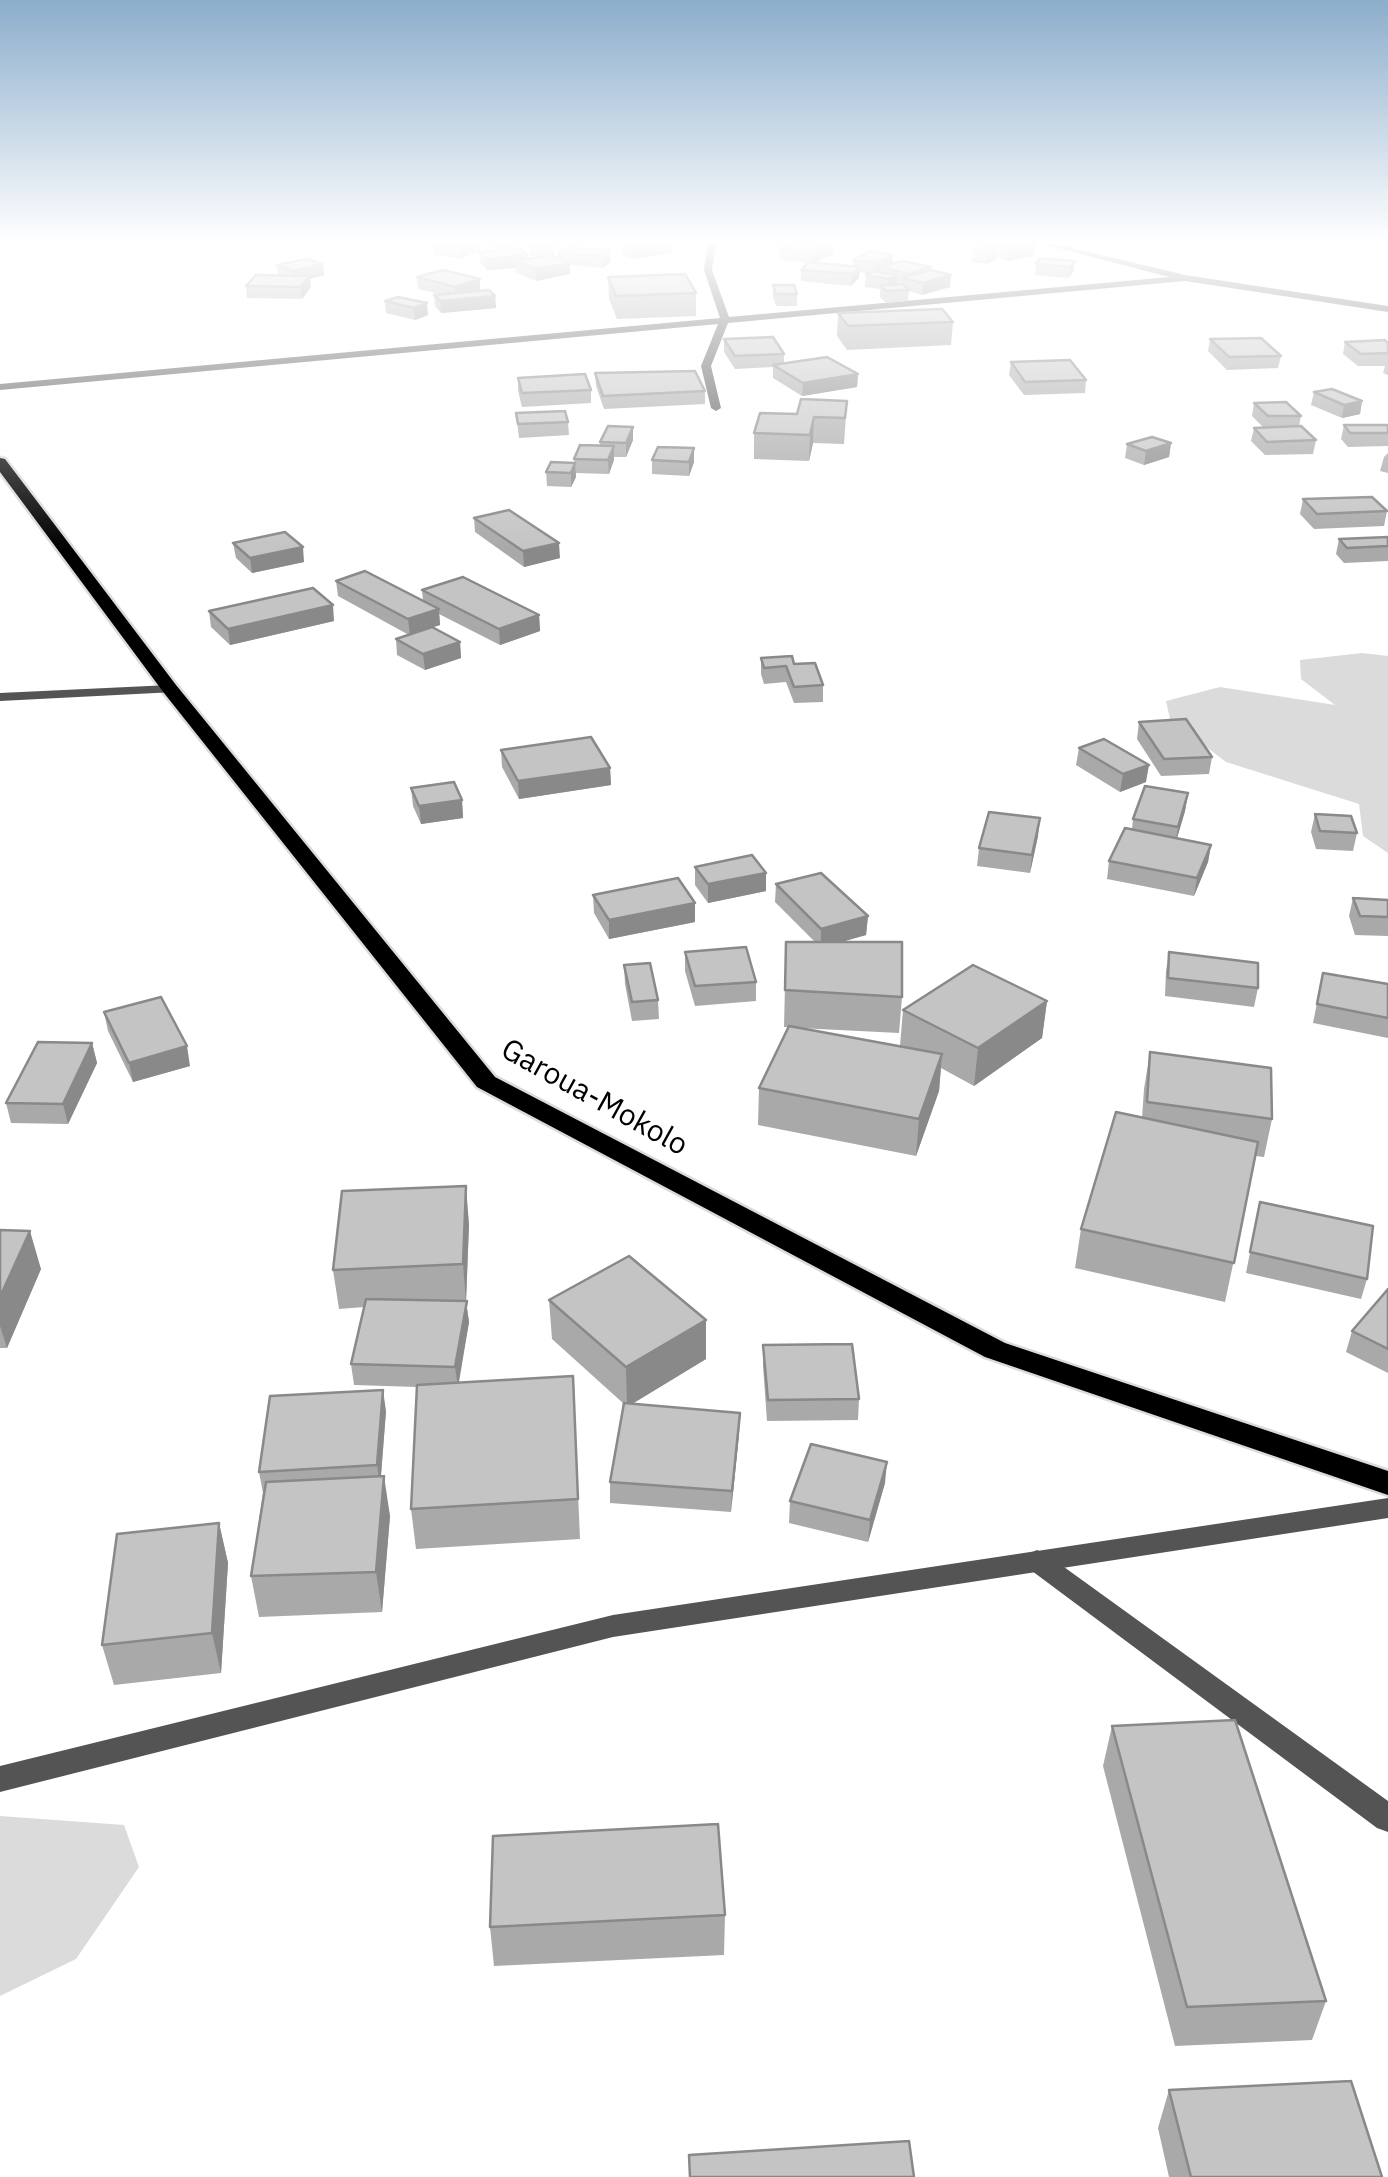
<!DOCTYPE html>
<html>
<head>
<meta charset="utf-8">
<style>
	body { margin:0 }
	canvas { display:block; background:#fff }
</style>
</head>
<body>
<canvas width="1388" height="2177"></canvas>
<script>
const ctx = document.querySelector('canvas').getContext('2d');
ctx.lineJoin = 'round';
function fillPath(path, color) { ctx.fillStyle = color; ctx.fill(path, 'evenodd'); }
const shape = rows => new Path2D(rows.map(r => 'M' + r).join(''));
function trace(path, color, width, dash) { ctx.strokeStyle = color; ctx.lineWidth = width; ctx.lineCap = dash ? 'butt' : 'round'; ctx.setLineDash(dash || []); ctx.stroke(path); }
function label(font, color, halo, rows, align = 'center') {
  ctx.font = font + ' "IBM Plex Sans",sans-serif'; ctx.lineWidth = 8; ctx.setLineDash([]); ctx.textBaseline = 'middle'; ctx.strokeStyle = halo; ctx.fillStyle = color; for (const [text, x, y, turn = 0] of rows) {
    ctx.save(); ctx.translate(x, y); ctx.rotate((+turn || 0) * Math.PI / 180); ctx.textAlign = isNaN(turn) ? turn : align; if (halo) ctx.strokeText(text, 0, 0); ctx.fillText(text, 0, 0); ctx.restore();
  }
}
const green = shape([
	[1362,653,1388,656,1388,853,1363,836,1359,804,1226,762,1170,719,1166,701,1220,687,1335,705,1301,679,1300,660],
	[0,1816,124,1825,139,1867,76,1959,0,1996]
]);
const minor = shape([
	[708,244,716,244,712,270,729,317,1169,277,1042,244,1056,244,1185,275,1388,306,1388,312,1185,281,728,323,711,366,721,408,716,411,711,408,701,366,718,324,0,390,0,384,720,318,704,270,708,244],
	[170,685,175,686,175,692,0,701,0,693,170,685],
	[1037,1550,1046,1554,1388,1801,1388,1832,1377,1828,1028,1568,1024,1561,1028,1554,1037,1550]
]);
const tertiary = shape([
	[1388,1498,1388,1518,613,1637,0,1792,0,1766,613,1615,1388,1498]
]);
const primary = shape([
	[0,458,5,459,176,685,495,1077,1005,1343,1388,1471,1388,1495,985,1357,477,1087,164,693,0,472,0,458]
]);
const wall = shape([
	[433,244,479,244,480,250,461,259,434,255],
	[480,244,515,244,515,245,503,249],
	[530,244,556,244,554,256,551,256,558,258,558,253,610,250,611,261,603,268,570,265,570,274,536,281,517,273,516,268,487,270,480,263,479,252,527,255,527,259,546,256,530,256],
	[621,244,672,244,672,253,634,259,621,254],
	[789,244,834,244,834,253,815,263,853,266,853,260,930,270,951,275,950,287,922,295,909,291,908,301,886,303,880,297,880,289,865,287,866,275,868,274,859,272,859,278,851,286,801,281,801,270,808,263,780,260,780,248],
	[1035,244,1034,256,1008,261,996,257,996,260,987,264,972,262,973,251,996,249,996,246],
	[1075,261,1073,272,1069,278,1035,275,1036,264],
	[323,264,324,275,310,279,311,287,302,299,247,298,246,286,278,275,277,265],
	[417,277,480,279,480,290,495,296,496,308,441,313,435,306,434,295,439,294,418,289],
	[608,277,696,293,696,316,617,319,609,299],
	[773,285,797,294,797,306,776,306,773,297],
	[398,297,428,315,415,320,386,313,385,301],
	[838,313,953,322,951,345,847,350,837,336],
	[724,339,784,354,784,363,858,374,857,387,802,396,773,378,773,367,735,369,724,352],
	[1210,339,1281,356,1278,368,1227,370,1208,351],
	[1345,342,1388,343,1388,375,1383,373,1385,366,1358,366,1343,354],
	[1011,362,1086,380,1085,393,1024,395,1009,375],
	[595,373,705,391,705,404,604,409,596,386],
	[518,378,591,390,591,403,522,407,518,391],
	[1314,392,1362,401,1360,414,1342,418,1311,405],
	[847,401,844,444,813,443,809,461,754,459,754,433,797,414],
	[1254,403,1301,416,1299,426,1316,440,1313,454,1265,455,1251,441,1254,428,1263,427,1252,416],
	[516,413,568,422,569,435,519,438],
	[1344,425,1388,425,1388,446,1348,447,1341,439],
	[633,427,633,440,626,457,614,457,609,474,576,473,576,477,571,487,547,486,546,472,575,463,574,459,600,446,600,442],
	[1171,443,1169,457,1144,465,1125,458,1127,444],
	[1388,453,1388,473,1380,471,1384,457],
	[652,460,694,462,689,476,652,474],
	[1303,499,1387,511,1384,526,1314,529,1300,514],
	[474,518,560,558,524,567,475,532],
	[1388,537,1388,561,1344,563,1336,554,1339,539],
	[233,543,304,562,252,573,236,558],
	[336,581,423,601,422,590,539,615,540,631,500,645,439,614,440,625,432,627,460,642,461,658,425,670,397,655,396,639,409,635,338,596],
	[209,611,334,621,230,645,211,627],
	[761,658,794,664,823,685,823,702,794,703,786,682,764,684,761,674],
	[1139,722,1212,757,1209,774,1161,776,1137,739],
	[1079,748,1146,782,1120,792,1076,765],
	[501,750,610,768,611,785,519,799,502,767],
	[411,788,462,800,463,818,421,824,413,806],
	[1188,793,1185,811,1177,838,1211,845,1208,862,1194,896,1107,879,1109,861,1132,829,1133,819],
	[1315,814,1357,833,1353,851,1316,849,1311,832],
	[1038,836,1030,873,977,866,979,848],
	[695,867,766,873,766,891,708,903,695,885],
	[776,884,868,916,866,935,840,942,902,997,899,1033,799,1028,900,1046,903,1010,1047,1001,1042,1038,974,1086,941,1068,939,1091,916,1156,758,1125,759,1088,789,1027,784,1027,786,942,815,942,775,902],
	[593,895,695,922,609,939,594,913],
	[1353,898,1388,900,1388,936,1355,935,1349,916],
	[685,952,756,982,756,1001,695,1006,685,971],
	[1169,952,1258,988,1254,1007,1165,996,1166,971],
	[624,965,658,1000,659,1019,632,1021,625,984],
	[1323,973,1388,984,1388,1038,1313,1023],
	[104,1012,190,1066,133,1082,108,1031],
	[92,1043,97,1063,68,1124,11,1123,6,1103],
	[1150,1052,1272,1119,1264,1157,1256,1156,1225,1302,1075,1268,1081,1229,1142,1118,1144,1089],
	[1260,1202,1367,1279,1361,1299,1246,1273],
	[469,1224,466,1301,469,1322,458,1383,573,1376,580,1539,416,1549,411,1509,417,1387,354,1385,351,1364,364,1307,339,1309,333,1270],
	[0,1230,41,1269,7,1348,0,1348],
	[1388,1289,1388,1373,1346,1352,1352,1331],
	[549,1300,706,1359,632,1404,739,1434,731,1512,610,1503,610,1482,624,1404,552,1339],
	[763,1345,859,1399,858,1420,767,1421,763,1366],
	[386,1411,381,1477,390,1516,382,1612,259,1617,251,1576,263,1493,259,1472],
	[885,1483,868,1542,789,1523,790,1501],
	[219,1523,228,1563,221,1673,114,1685,102,1645],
	[1112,1726,1326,2001,1312,2040,1175,2046,1103,1766],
	[725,1915,724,1955,494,1966,490,1927],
	[1169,2090,1382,2177,1169,2177,1158,2128]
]);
const shadedWall = shape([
	[468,244,479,244,480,250,461,259,460,248],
	[503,244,515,244,515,245,503,249],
	[659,244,672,244,672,253,634,259,634,248],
	[830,244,834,244,834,253,812,264,813,253],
	[1035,244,1034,256,1008,261,1009,249],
	[997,249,996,260,987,264,988,253],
	[610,250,611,261,603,268,602,256],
	[527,255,527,266,516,261,516,268,487,270,486,259],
	[893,255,892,266,880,267,880,272,875,275,875,263],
	[1075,261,1073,272,1069,278,1071,267],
	[570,263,570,274,536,281,536,269],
	[323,264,324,275,310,279,311,287,302,299,300,287,295,282,293,271],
	[860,267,859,278,851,286,852,274],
	[897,275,897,287,887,291,888,279],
	[951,275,950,287,922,295,923,283],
	[480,279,480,291,455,298,455,287],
	[495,296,496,308,441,313,440,301],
	[427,303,428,315,415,320,414,308],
	[858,374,857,387,802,396,803,383],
	[1362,401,1360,414,1342,418,1344,405],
	[814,417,813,443,809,461,810,435],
	[633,427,633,440,626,457,626,443],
	[1171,443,1169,457,1144,465,1146,451],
	[614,446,614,460,609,474,608,460],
	[694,448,694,462,689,476,689,462],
	[575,463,576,477,571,487,571,473],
	[559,543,560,558,524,567,523,551],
	[303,547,304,562,252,573,250,558],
	[333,605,334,621,230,645,228,629],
	[439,609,440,625,410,635,408,619],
	[539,615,540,631,500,645,499,629],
	[460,642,461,658,425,670,423,654],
	[1149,765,1146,782,1120,792,1123,774],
	[610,768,611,785,519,799,518,781],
	[1188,793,1185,811,1175,845,1178,827],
	[462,800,463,818,421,824,419,806],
	[1040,818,1038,836,1030,873,1032,855],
	[1211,845,1208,862,1194,896,1197,878],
	[766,873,766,891,708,903,708,884],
	[695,903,695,922,609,939,609,920],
	[868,916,866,935,821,948,821,929],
	[1047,1001,1042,1038,974,1086,978,1048],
	[92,1043,97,1063,68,1124,63,1104],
	[187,1046,190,1066,133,1082,129,1063],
	[942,1054,939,1091,916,1156,919,1119],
	[466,1186,469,1224,466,1302,469,1322,458,1388,455,1367,466,1302,463,1264],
	[30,1231,41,1269,7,1348,0,1326,0,1297],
	[706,1320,706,1359,627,1407,626,1367],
	[383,1390,386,1411,380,1486,377,1465],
	[740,1413,739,1434,731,1512,732,1491],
	[887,1462,885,1483,868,1542,870,1520],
	[384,1476,390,1516,382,1612,376,1572],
	[219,1523,228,1563,221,1673,212,1633]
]);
const building = shape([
	[433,244,468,244,460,248,433,244],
	[623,244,659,244,634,248,623,244],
	[789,244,830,244,813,253,780,248,789,244],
	[1005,244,1035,244,1009,249,996,246,1005,244],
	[566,247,610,250,602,256,558,253,566,247],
	[981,247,997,249,988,253,973,251,981,247],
	[519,248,527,255,486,259,479,252,519,248],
	[871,251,893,255,875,263,853,260,871,251],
	[550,255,570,263,536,269,516,261,550,255],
	[1040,258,1075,261,1071,267,1036,264,1040,258],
	[307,259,323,264,293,271,277,265,307,259],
	[903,261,931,267,908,274,880,267,903,261],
	[809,262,860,267,852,274,801,270,809,262],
	[443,270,480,279,455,287,417,277,443,270],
	[931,270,951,275,923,283,902,278,931,270],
	[875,271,897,275,888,279,866,275,875,271],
	[685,274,696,293,616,296,608,277,685,274],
	[256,275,310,276,300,287,246,286,256,275],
	[903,284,909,290,886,291,881,285,903,284],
	[773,285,794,285,797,294,776,294,773,285],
	[489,290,495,296,440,301,434,295,489,290],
	[398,297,427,303,414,308,385,301,398,297],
	[942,309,953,322,848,326,838,313,942,309],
	[773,337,784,354,735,356,724,339,773,337],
	[1261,338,1281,356,1229,357,1210,339,1261,338],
	[1385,340,1388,343,1388,353,1361,354,1345,342,1385,340],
	[827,357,858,374,803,383,773,365,827,357],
	[1070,360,1086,380,1025,382,1011,362,1070,360],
	[695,371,705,391,603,396,595,373,695,371],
	[585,374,591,390,522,393,518,378,585,374],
	[1332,389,1362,401,1344,405,1314,392,1332,389],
	[801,399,847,401,845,418,814,417,810,435,754,433,760,413,797,414,801,399],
	[1286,402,1301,416,1268,416,1254,403,1286,402],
	[565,411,568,422,518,424,516,413,565,411],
	[1344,425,1388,425,1388,433,1350,433,1344,425],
	[608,426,633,427,626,443,600,442,608,426],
	[1301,426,1316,440,1267,442,1254,428,1301,426],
	[1152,437,1171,443,1146,451,1127,444,1152,437],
	[580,445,614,446,608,460,574,459,580,445],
	[658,447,694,448,689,462,652,460,658,447],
	[551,462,575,463,571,473,546,472,551,462],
	[1372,497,1387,511,1317,514,1303,499,1372,497],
	[509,510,559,543,523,551,474,518,509,510],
	[285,532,303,547,250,558,233,543,285,532],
	[1388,537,1388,546,1347,548,1339,539,1388,537],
	[365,571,439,609,408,619,336,581,365,571],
	[463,577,539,615,499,629,422,590,463,577],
	[313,588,333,605,228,629,209,611,313,588],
	[432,627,460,642,423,654,396,639,432,627],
	[792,656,794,664,815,663,823,685,794,687,786,666,764,668,761,658,792,656],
	[1186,719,1212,757,1164,759,1139,722,1186,719],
	[591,737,610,768,518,781,501,750,591,737],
	[1104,739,1149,765,1123,774,1079,748,1104,739],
	[454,782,462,800,419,806,411,788,454,782],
	[1145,786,1188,793,1178,827,1133,819,1145,786],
	[989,812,1040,818,1032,855,979,848,989,812],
	[1315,814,1351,816,1357,833,1320,831,1315,814],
	[1125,828,1211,845,1197,878,1109,861,1125,828],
	[752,855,766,873,708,884,695,867,752,855],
	[821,873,868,916,821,929,776,884,821,873],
	[678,878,695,903,609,920,593,895,678,878],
	[1353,898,1388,900,1388,917,1360,916,1353,898],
	[786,942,902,942,902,997,785,990,786,942],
	[746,947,756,982,695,986,685,952,746,947],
	[1169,952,1258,963,1258,988,1168,978,1169,952],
	[650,963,658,1000,632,1002,624,965,650,963],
	[973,965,1047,1001,978,1048,903,1010,973,965],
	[1323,973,1388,984,1388,1018,1317,1004,1323,973],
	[161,997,187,1046,129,1063,104,1012,161,997],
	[789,1026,942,1054,919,1119,759,1088,789,1026],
	[38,1042,92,1043,63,1104,6,1103,38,1042],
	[1150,1052,1271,1068,1272,1119,1147,1102,1150,1052],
	[1116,1112,1258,1142,1234,1263,1081,1229,1116,1112],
	[466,1186,463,1264,333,1270,342,1191,466,1186],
	[1260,1202,1373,1226,1367,1279,1250,1252,1260,1202],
	[0,1230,30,1231,0,1297,0,1230],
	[629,1256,706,1320,626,1367,549,1300,629,1256],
	[1388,1289,1388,1349,1352,1331,1388,1289],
	[366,1299,467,1301,455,1367,351,1364,366,1299],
	[852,1344,859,1399,768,1400,763,1345,852,1344],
	[573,1376,578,1499,411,1509,417,1385,573,1376],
	[383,1390,377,1465,259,1472,270,1396,383,1390],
	[624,1403,740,1413,732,1491,610,1482,624,1403],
	[811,1444,887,1462,870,1520,790,1501,811,1444],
	[384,1476,376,1572,251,1576,266,1482,384,1476],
	[219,1523,212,1633,102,1645,117,1534,219,1523],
	[1235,1720,1326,2001,1187,2007,1112,1726,1235,1720],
	[718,1824,725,1915,490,1927,493,1836,718,1824],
	[1351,2081,1382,2177,1191,2177,1169,2090,1351,2081],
	[909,2141,914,2177,690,2177,689,2155,909,2141]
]);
const streetNames = [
	["Garoua-Mokolo",594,1098,29]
];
fillPath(green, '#dbdbdb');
trace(primary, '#dbdbdb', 5);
fillPath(minor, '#545454');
fillPath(tertiary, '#545454');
fillPath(primary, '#000');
fillPath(wall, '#a9a9a9');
fillPath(shadedWall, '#898989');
fillPath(building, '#c4c4c4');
trace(building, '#898989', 2.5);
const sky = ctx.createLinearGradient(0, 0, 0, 549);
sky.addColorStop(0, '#8cadcc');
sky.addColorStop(0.44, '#fff');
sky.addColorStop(1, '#ffffff00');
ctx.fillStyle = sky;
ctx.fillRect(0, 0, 1388, 549);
label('30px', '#000', '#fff', streetNames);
</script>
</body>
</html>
